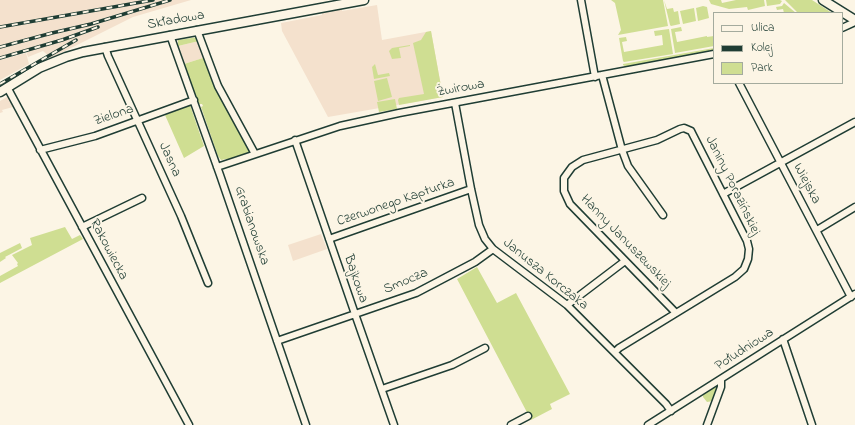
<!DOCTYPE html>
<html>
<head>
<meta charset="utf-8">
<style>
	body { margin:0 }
	#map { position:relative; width:855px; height:425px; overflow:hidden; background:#fcf5e5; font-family:"Indie Flower",sans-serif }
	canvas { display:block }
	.legend { position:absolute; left:713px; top:12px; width:130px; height:72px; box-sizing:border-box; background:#fcf5e5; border:1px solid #a4ab9e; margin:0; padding:5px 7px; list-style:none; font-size:12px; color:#1f3d34 }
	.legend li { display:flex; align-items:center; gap:8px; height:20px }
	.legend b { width:20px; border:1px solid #a4ab9e }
</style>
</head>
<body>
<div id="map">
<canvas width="855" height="425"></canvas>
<ul class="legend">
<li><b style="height:5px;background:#fcf5e5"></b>Ulica</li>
<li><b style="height:5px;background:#1f3d34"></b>Kolej</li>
<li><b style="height:11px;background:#cfde92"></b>Park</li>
</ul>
</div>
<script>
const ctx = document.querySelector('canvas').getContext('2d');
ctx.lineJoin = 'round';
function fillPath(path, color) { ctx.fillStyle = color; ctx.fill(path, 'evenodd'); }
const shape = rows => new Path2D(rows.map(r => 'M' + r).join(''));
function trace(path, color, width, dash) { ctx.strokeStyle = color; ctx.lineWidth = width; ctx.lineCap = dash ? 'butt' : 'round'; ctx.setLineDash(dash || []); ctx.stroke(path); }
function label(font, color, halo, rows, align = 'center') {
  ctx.font = font + ' "Indie Flower",sans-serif'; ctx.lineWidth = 4; ctx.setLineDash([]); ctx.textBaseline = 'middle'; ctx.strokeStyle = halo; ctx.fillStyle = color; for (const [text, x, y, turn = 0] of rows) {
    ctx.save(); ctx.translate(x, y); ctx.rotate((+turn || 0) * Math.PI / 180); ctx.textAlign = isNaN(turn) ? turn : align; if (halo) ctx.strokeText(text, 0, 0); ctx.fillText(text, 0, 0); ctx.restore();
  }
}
const built = shape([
	[0,0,191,0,133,17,51,58,43,51,28,57,26,51,0,57],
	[377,5,382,40,431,31,443,97,328,117,282,31,281,23,322,15,322,13,342,9,342,11],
	[199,41,206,57,184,64,178,46],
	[26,53,29,64,0,80,0,60],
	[7,97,13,107,2,110,3,112,0,113,0,101],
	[321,234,327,249,293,261,288,245]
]);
const green = shape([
	[611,0,663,0,668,26,618,35,621,30,615,3],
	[664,0,667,9,673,8,674,12,678,11,680,24,671,26,670,25],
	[709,0,721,0,722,3,736,0,764,0,765,6,748,10,747,7,729,9,711,4],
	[766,0,780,0,782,1,780,4,767,6],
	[785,0,812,0,832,13,798,13],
	[784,3,796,13,784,13,783,9,777,10,776,7,782,6],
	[703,6,707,7,709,18,698,21,696,8],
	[694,8,696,21,683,24,680,11],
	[681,27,682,31,675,32,677,42,707,36,707,37,714,36,714,46,675,53,671,29],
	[669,29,673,54,624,62,623,61,619,38,626,37,627,41,622,42,624,52,663,45,662,35,655,36,654,31],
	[431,31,443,97,399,105,398,100,399,98,424,94,413,43,421,40,426,32],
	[198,37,199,41,178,46,178,40],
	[410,45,410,46,399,48,401,58,392,59,389,51,392,48],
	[714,48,714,50,626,67,623,65,623,64],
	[206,57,211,72,210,75,234,123,238,124,239,126,237,129,245,143,248,144,250,148,249,153,227,161,226,159,221,160,218,156,201,107,203,106,202,104,198,104,184,64],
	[375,64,378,75,389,73,390,76,374,79,372,67],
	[387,78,392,97,378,101,374,81],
	[395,99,397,109,379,112,377,102],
	[190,105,204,146,184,158,165,115],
	[65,227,72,239,80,235,83,239,0,283,0,276,18,266,17,264,18,263,12,255,32,245,30,238],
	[20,243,22,248,5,257,6,258,0,262,0,253],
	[477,267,497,303,516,293,570,394,550,404,552,409,531,420,457,279],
	[714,387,718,388,713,401,707,402,703,397,703,394]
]);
const minor = shape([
	[581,0,595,77],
	[842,28,855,22],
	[197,30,218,86,255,154],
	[170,35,220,175,306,425],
	[105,47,108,56,181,216,208,283],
	[602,75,622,150,628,166,663,215],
	[739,83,851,297],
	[7,87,189,425],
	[455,103,471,189,479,225,485,239,493,249,567,305,666,404,671,411],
	[295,140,355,314,394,425],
	[40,150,95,136,194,100],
	[217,167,340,126,399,113,714,54],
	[723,194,855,122],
	[82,227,142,198],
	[817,230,855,207],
	[329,239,471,189],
	[567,305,625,261],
	[783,339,812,425],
	[277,341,416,293,475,262,493,249],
	[615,352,619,348,735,277,744,269,748,259,749,249,747,241,693,135,691,131,684,128,680,129,657,140,583,160,572,167,564,178,564,191,570,204,676,313],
	[382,389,452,365,485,348],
	[511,425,528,416],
	[648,425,855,294],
	[707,425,721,387,721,380]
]);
const major = shape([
	[823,0,855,20],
	[0,92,39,68,66,57,83,52,364,0]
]);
const rail = shape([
	[0,27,153,0],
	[0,47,52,33,91,24,170,0],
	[0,58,62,40,98,27],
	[0,84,76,40]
]);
const streetNames = [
	["Składowa",176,21,-10],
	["Żwirowa",461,89,-10],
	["Zielona",114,116,-19],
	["Jasna",169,160,66],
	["Wiejska",806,184,62],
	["Janiny Porazińskiej",732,186,64],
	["Czerwonego Kapturka",396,203,-19],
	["Grabianowska",251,226,71],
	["Hanny Januszewskiej",625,242,46],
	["Rakowiecka",108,250,62],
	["Janusza Korczaka",545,275,39],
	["Bajkowa",355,279,71],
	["Smocza",406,282,-23],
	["Południowa",745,350,-33]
];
fillPath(built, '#f4e1cd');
fillPath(green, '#cfde92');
trace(minor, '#1f3d34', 9);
trace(major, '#1f3d34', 11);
trace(minor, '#fcf5e5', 6);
trace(major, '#fcf5e5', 8);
trace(rail, '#1f3d34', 3.5);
trace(rail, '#fcf5e5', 2, [6]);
label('14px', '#1f3d34', '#fcf5e5', streetNames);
</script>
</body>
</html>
